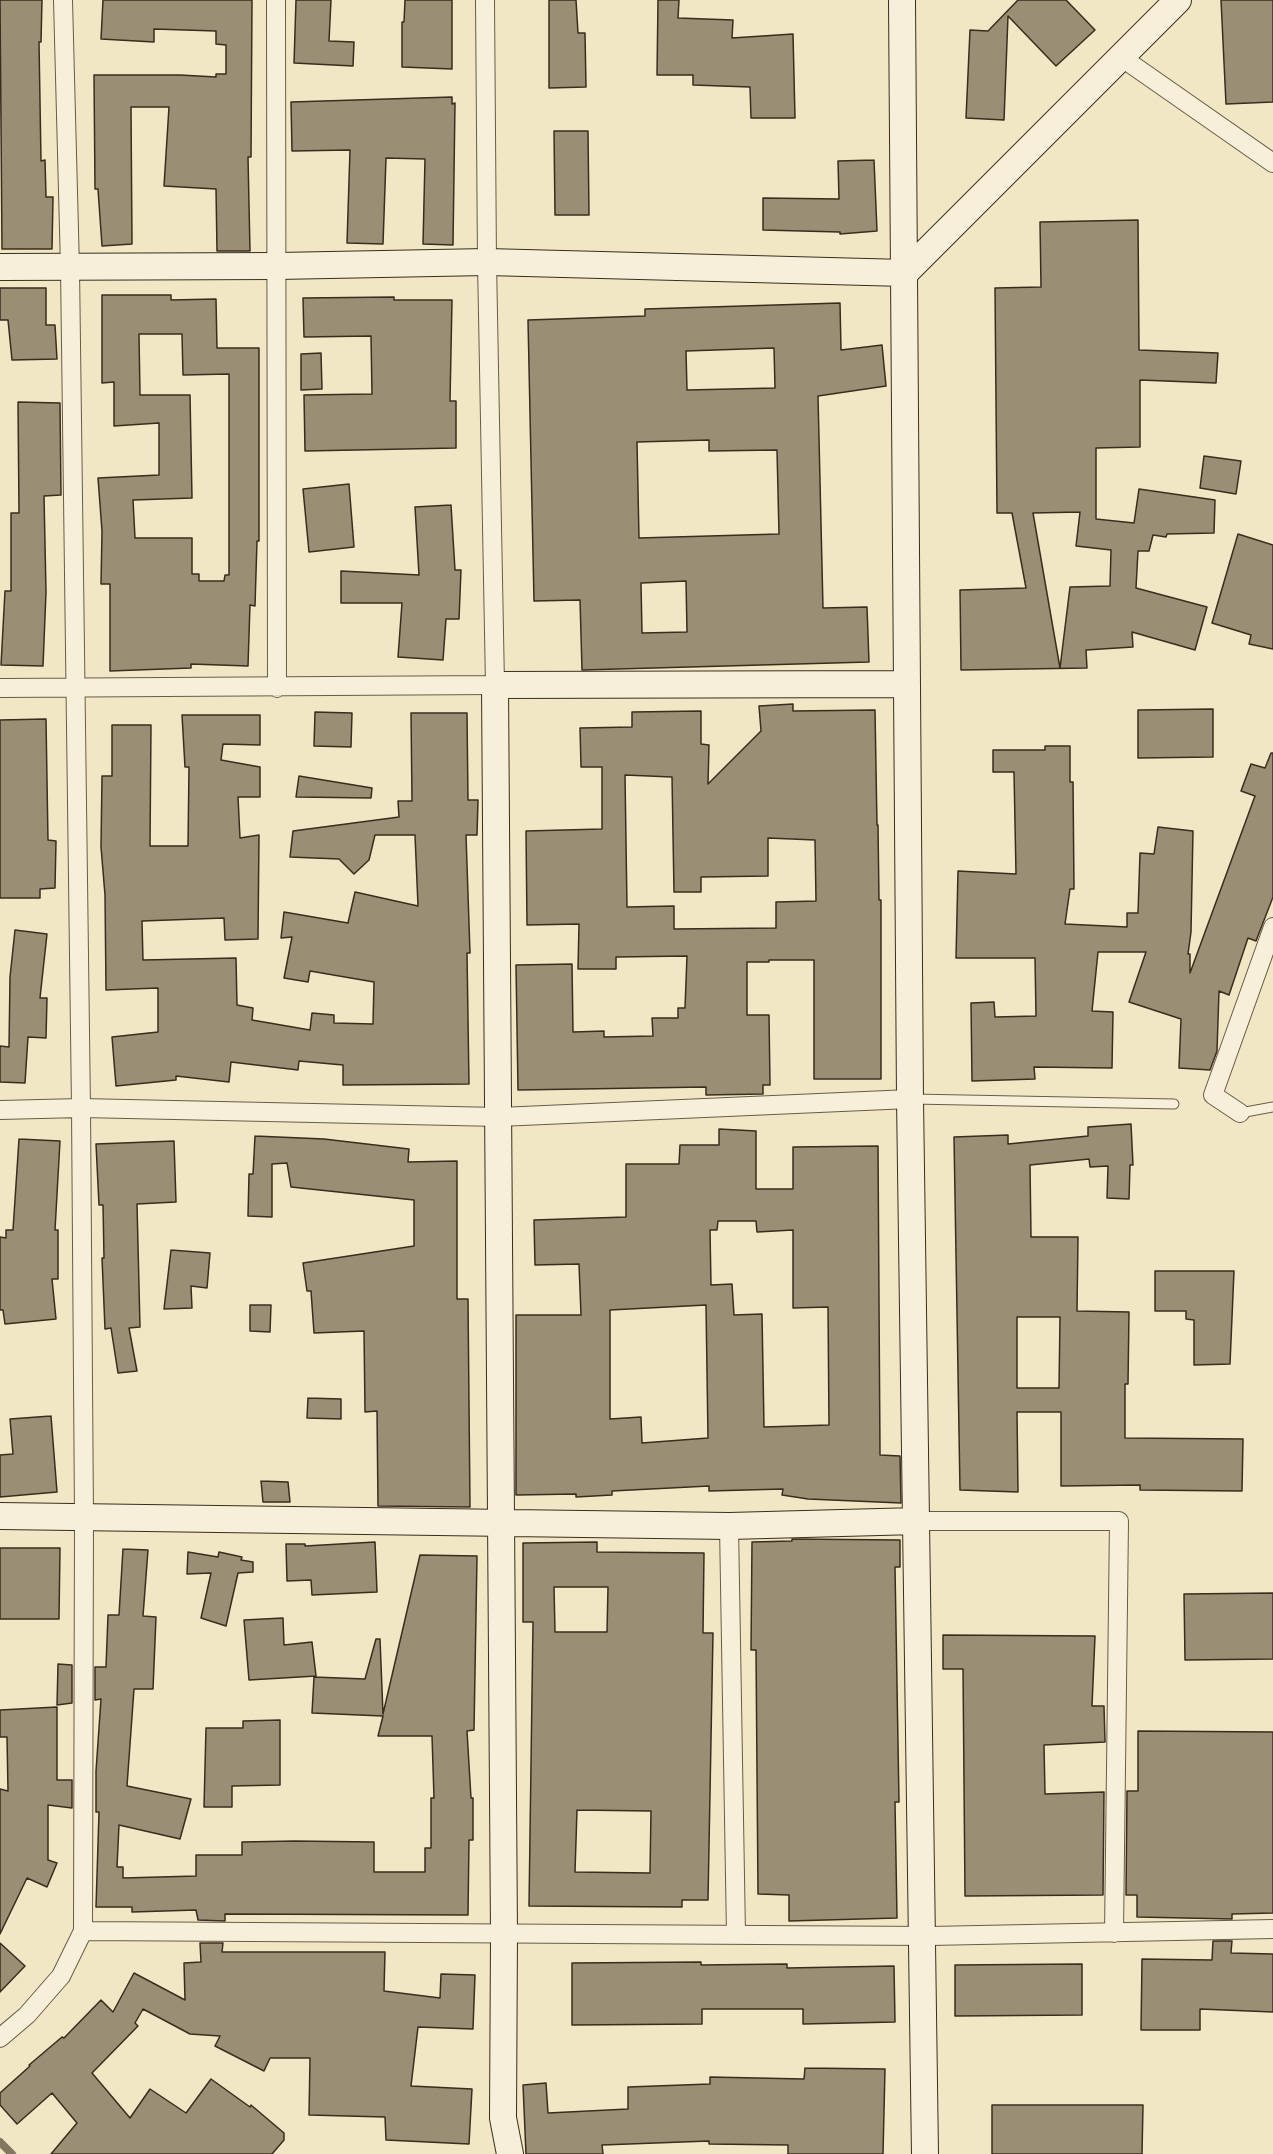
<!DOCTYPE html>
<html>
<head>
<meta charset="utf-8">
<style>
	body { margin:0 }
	canvas { display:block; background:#f2e7c5 }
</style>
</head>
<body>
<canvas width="1273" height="2154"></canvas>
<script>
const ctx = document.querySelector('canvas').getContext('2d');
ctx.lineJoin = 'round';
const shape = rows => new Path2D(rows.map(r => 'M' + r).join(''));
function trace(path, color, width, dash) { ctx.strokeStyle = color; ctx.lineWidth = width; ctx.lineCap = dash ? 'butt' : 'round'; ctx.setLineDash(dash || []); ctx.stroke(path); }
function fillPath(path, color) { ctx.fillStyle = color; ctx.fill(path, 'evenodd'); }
const stream = shape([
	[0,2142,12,2154]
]);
const building = shape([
	[0,0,42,0,41,42,39,42,41,161,45,160,46,197,53,197,52,249,2,249,0,0],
	[103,0,252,0,251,157,248,157,250,251,217,251,216,189,164,186,169,107,131,107,132,244,102,246,98,189,95,189,94,75,180,75,216,77,216,74,226,74,226,45,216,44,216,31,154,29,154,42,101,39,103,0],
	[296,0,331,0,329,41,354,42,353,66,294,63,296,0],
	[405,0,452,0,452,69,402,67,402,22,404,22,405,0],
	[549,0,576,0,578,33,585,33,586,87,549,88,549,0],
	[658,0,679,0,678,18,733,20,732,38,793,34,795,118,751,118,750,87,693,85,693,75,657,75,658,0],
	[1018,0,1066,0,1095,30,1056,66,1008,16,1004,120,966,118,970,30,988,31,1018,0],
	[1221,0,1273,0,1273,102,1226,104,1221,0],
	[452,97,452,104,455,103,453,245,423,244,425,159,386,158,383,244,347,243,350,150,292,151,291,102,452,97],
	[554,131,588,131,589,215,555,215,554,131],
	[874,160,877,231,840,234,840,232,763,230,763,198,839,199,838,161,874,160],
	[1138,220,1139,350,1218,353,1216,383,1140,380,1140,447,1096,448,1096,519,1134,523,1139,489,1215,500,1214,533,1167,534,1166,537,1153,535,1149,551,1138,551,1136,588,1207,607,1195,650,1132,632,1133,647,1086,650,1087,668,961,670,960,590,1026,588,1012,513,997,513,995,288,1041,287,1040,222,1138,220],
	[1080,512,1076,546,1111,550,1110,586,1070,587,1060,668,1033,513,1080,512],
	[0,288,46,288,46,325,55,325,57,359,12,360,8,320,0,320,0,288],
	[102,295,171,295,171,300,216,299,217,348,259,348,259,541,257,541,255,606,250,605,248,666,191,664,191,668,110,671,110,584,101,584,102,531,98,478,159,475,159,423,114,426,114,382,102,383,102,295],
	[139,334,182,334,183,375,229,374,229,575,225,575,224,581,199,581,199,574,192,574,192,538,135,538,133,500,192,498,190,395,140,395,139,334],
	[394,297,394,300,452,300,450,401,456,401,456,448,305,451,304,395,372,394,371,336,304,337,303,298,394,297],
	[840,303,841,350,882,345,886,386,818,396,823,608,867,607,869,662,582,670,580,600,534,601,528,320,645,316,645,309,840,303],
	[774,348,775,388,687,390,686,351,774,348],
	[709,440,709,451,777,450,779,534,639,538,637,442,709,440],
	[686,581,687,632,642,633,641,583,686,581],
	[321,353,322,389,301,390,301,354,321,353],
	[18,402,60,403,61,495,44,496,46,592,43,666,1,665,5,591,11,591,11,513,19,513,18,402],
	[1204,456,1241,461,1236,494,1200,488,1204,456],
	[349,484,354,547,309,552,303,489,349,484],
	[451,505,455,570,461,570,459,619,446,619,443,660,398,657,402,603,341,603,341,571,419,575,415,507,451,505],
	[1238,534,1273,545,1273,649,1249,644,1251,635,1212,623,1238,534],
	[793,704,793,711,875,710,877,825,878,825,879,900,881,900,881,1079,814,1079,814,960,769,960,769,962,747,962,747,1015,769,1015,770,1085,763,1085,763,1094,706,1095,706,1087,518,1090,516,965,572,964,573,1032,604,1031,604,1037,653,1036,652,1018,678,1018,678,1008,685,1008,687,956,616,957,616,969,578,969,579,924,527,925,526,831,602,829,602,767,581,767,580,728,632,727,632,712,701,711,701,744,709,745,708,784,761,731,759,706,793,704],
	[625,775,672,777,674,892,701,892,701,877,768,876,768,838,815,840,816,901,776,902,776,928,674,929,674,906,627,907,625,775],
	[1213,709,1213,757,1138,758,1138,710,1213,709],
	[315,712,352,713,351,747,314,746,315,712],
	[411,713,467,713,468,800,478,800,477,835,466,835,470,953,467,953,469,1084,343,1085,343,1065,299,1061,298,1070,231,1062,229,1082,176,1076,176,1080,116,1086,112,1037,158,1032,158,988,106,990,105,895,101,847,102,776,112,776,112,725,151,725,150,846,188,846,189,767,185,767,182,715,260,715,260,745,223,744,221,760,260,767,260,797,238,797,240,838,259,835,258,939,225,940,224,918,142,921,143,960,236,958,237,1005,253,1008,252,1020,310,1030,312,1013,334,1015,334,1023,373,1024,374,982,310,971,308,982,284,978,292,937,281,938,284,912,348,923,355,892,418,906,415,835,375,835,369,860,354,874,339,859,290,857,293,831,399,817,398,801,412,801,411,713],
	[46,719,48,840,56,841,55,888,40,889,40,898,0,898,0,720,46,719],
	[1045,746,1070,746,1070,782,1073,782,1074,889,1070,889,1065,924,1127,927,1127,913,1138,913,1140,853,1154,854,1158,827,1193,831,1191,932,1188,954,1190,954,1190,973,1255,796,1241,791,1251,764,1265,768,1271,753,1273,753,1273,897,1256,941,1248,938,1229,995,1219,991,1217,1051,1210,1070,1179,1068,1181,1019,1129,1002,1146,952,1098,952,1092,1011,1113,1012,1112,1068,1034,1067,1035,1079,972,1081,971,1003,994,1002,995,1017,1036,1016,1035,958,956,958,958,871,1016,874,1014,772,993,772,993,750,1045,750,1045,746],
	[299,776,372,788,371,798,296,797,299,776],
	[15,930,47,934,40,998,47,998,46,1038,28,1037,25,1083,0,1082,0,1046,9,1047,10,977,15,930],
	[1131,1124,1133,1165,1130,1165,1129,1199,1107,1198,1108,1166,1090,1167,1089,1159,1030,1165,1031,1237,1078,1237,1077,1311,1129,1312,1128,1384,1125,1384,1125,1438,1243,1439,1242,1491,1140,1490,1140,1485,1061,1486,1061,1412,1017,1412,1018,1492,960,1490,954,1137,1008,1135,1008,1144,1088,1136,1088,1127,1131,1124],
	[1017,1317,1060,1317,1059,1388,1017,1388,1017,1317],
	[719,1129,756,1131,756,1189,793,1189,793,1147,878,1146,880,1455,900,1456,901,1503,808,1499,782,1495,783,1489,709,1491,709,1486,612,1491,612,1495,576,1497,576,1494,516,1495,516,1315,581,1315,579,1264,535,1265,534,1220,626,1217,626,1164,679,1164,680,1145,719,1145,719,1129],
	[718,1221,756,1221,757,1232,793,1230,793,1308,828,1307,829,1425,764,1427,762,1314,734,1315,732,1284,711,1285,710,1230,717,1230,718,1221],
	[706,1305,708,1438,642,1443,641,1417,610,1419,610,1310,706,1305],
	[255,1136,324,1139,409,1149,408,1162,457,1161,457,1299,468,1299,470,1507,378,1506,377,1411,365,1412,364,1331,314,1333,311,1291,307,1291,303,1263,414,1246,414,1200,291,1187,287,1163,272,1164,272,1217,248,1216,249,1174,253,1174,255,1136],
	[19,1139,60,1141,55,1230,58,1230,58,1279,52,1279,56,1319,5,1324,3,1310,0,1310,0,1237,6,1238,6,1230,13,1230,19,1139],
	[174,1141,176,1202,137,1204,140,1327,129,1328,137,1371,118,1373,111,1328,105,1329,102,1258,104,1258,103,1205,99,1205,96,1144,174,1141],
	[171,1250,210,1253,207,1288,191,1286,192,1308,164,1309,171,1250],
	[1155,1271,1234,1271,1230,1364,1194,1365,1194,1320,1186,1319,1186,1311,1155,1311,1155,1271],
	[250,1305,271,1305,270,1332,250,1331,250,1305],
	[308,1398,341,1399,341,1419,307,1418,308,1398],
	[51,1416,57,1492,0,1497,0,1455,13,1454,10,1419,51,1416],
	[261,1481,288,1482,290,1502,263,1502,261,1481],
	[792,1539,900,1540,900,1567,895,1567,899,1802,895,1802,897,1918,789,1921,789,1895,758,1894,756,1650,751,1650,752,1542,792,1541,792,1539],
	[375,1542,377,1592,312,1595,311,1580,287,1581,286,1544,305,1544,305,1546,375,1542],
	[597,1542,597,1552,704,1553,703,1633,713,1633,708,1900,682,1900,682,1907,529,1906,533,1622,523,1622,523,1543,597,1542],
	[554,1587,608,1587,607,1632,555,1632,554,1587],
	[577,1810,651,1811,650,1873,575,1872,577,1810],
	[0,1548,60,1548,59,1619,0,1619,0,1548],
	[123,1549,148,1550,143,1616,156,1617,153,1689,134,1689,127,1786,191,1799,180,1839,119,1825,117,1867,123,1867,123,1878,196,1876,196,1855,242,1855,242,1842,294,1841,374,1842,374,1872,425,1872,425,1848,431,1848,431,1798,434,1798,432,1736,378,1736,383,1716,312,1713,314,1677,365,1679,376,1639,380,1639,383,1714,420,1555,477,1556,474,1730,467,1731,471,1798,473,1798,473,1840,469,1840,468,1915,225,1914,225,1921,198,1920,196,1910,132,1912,132,1907,96,1907,99,1812,96,1812,96,1771,101,1699,95,1700,95,1667,106,1667,108,1615,119,1615,123,1549],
	[188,1552,218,1557,219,1552,242,1557,241,1560,253,1562,253,1572,238,1573,226,1626,201,1618,211,1573,187,1574,188,1552],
	[1273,1593,1273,1659,1185,1660,1184,1594,1273,1593],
	[283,1618,284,1645,312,1642,316,1676,249,1680,244,1620,283,1618],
	[943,1635,1095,1636,1092,1706,1104,1706,1105,1742,1044,1745,1045,1794,1104,1792,1103,1895,965,1896,963,1669,943,1669,943,1635],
	[58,1664,72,1665,72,1703,57,1705,58,1664],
	[57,1707,57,1780,72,1780,72,1808,48,1805,48,1860,57,1863,47,1887,27,1878,0,1934,0,1789,8,1791,7,1737,0,1737,0,1710,57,1707],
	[280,1720,280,1785,232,1786,232,1807,204,1807,206,1728,243,1728,243,1721,280,1720],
	[1138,1731,1273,1732,1273,1913,1232,1914,1232,1919,1137,1917,1137,1895,1126,1895,1127,1791,1138,1791,1138,1731],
	[1213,1941,1232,1941,1231,1953,1273,1954,1273,2012,1200,2009,1200,2030,1141,2030,1142,1959,1212,1960,1213,1941],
	[0,1943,25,1966,0,1992,0,1943],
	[200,1943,223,1943,222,1952,385,1952,384,1991,440,1998,441,1974,475,1975,473,2029,418,2027,411,2086,472,2089,469,2144,386,2140,385,2117,309,2115,310,2058,270,2058,264,2071,215,2046,220,2036,190,2034,143,2009,135,2023,138,2026,92,2073,130,2118,150,2089,186,2113,211,2079,250,2107,251,2105,284,2133,284,2140,272,2154,51,2154,77,2123,52,2093,17,2124,0,2105,0,2093,30,2066,29,2065,62,2037,64,2038,101,2000,113,2012,134,1973,185,2000,184,1963,201,1962,200,1943],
	[701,1962,701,1965,787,1964,787,1968,894,1966,895,2022,803,2024,803,2009,702,2009,702,2024,572,2025,572,1963,701,1962],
	[1082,1964,1082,2015,955,2016,955,1965,1082,1964],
	[805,2068,885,2069,883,2154,788,2154,788,2145,709,2144,709,2141,602,2145,603,2154,526,2154,523,2085,546,2083,548,2113,628,2109,628,2087,710,2084,710,2077,804,2079,805,2068],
	[992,2105,1143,2105,1142,2154,992,2154,992,2105]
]);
const lane = shape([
	[912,1099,1174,1104],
	[1240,1113,1273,1107]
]);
const street = shape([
	[276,0,277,688],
	[1121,57,1273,163],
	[0,688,495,685,487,262,485,0],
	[0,1110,81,1108,499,1117,910,1099],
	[1240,1113,1213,1095,1273,927],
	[917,1521,1119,1521,1114,1933],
	[729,1526,736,1935],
	[83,1931,930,1936,1273,1929],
	[0,2038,27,2015,61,1976,83,1931,84,1517,81,1108,70,268,63,0]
]);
const secondary = shape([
	[902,0,910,1099,925,2154],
	[0,267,277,266,487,262,905,273,1178,0],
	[0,1516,729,1526,917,1521],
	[510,2154,503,2118,504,1934,495,685,906,684]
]);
trace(stream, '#837760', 8);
fillPath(building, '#9a8e75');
trace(building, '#3a2d1e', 1.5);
trace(lane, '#685c48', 11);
trace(street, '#685c48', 20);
trace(secondary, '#3a2d1e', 28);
trace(lane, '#f7efd9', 9);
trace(street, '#f7efd9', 18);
trace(secondary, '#f7efd9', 26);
</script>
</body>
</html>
